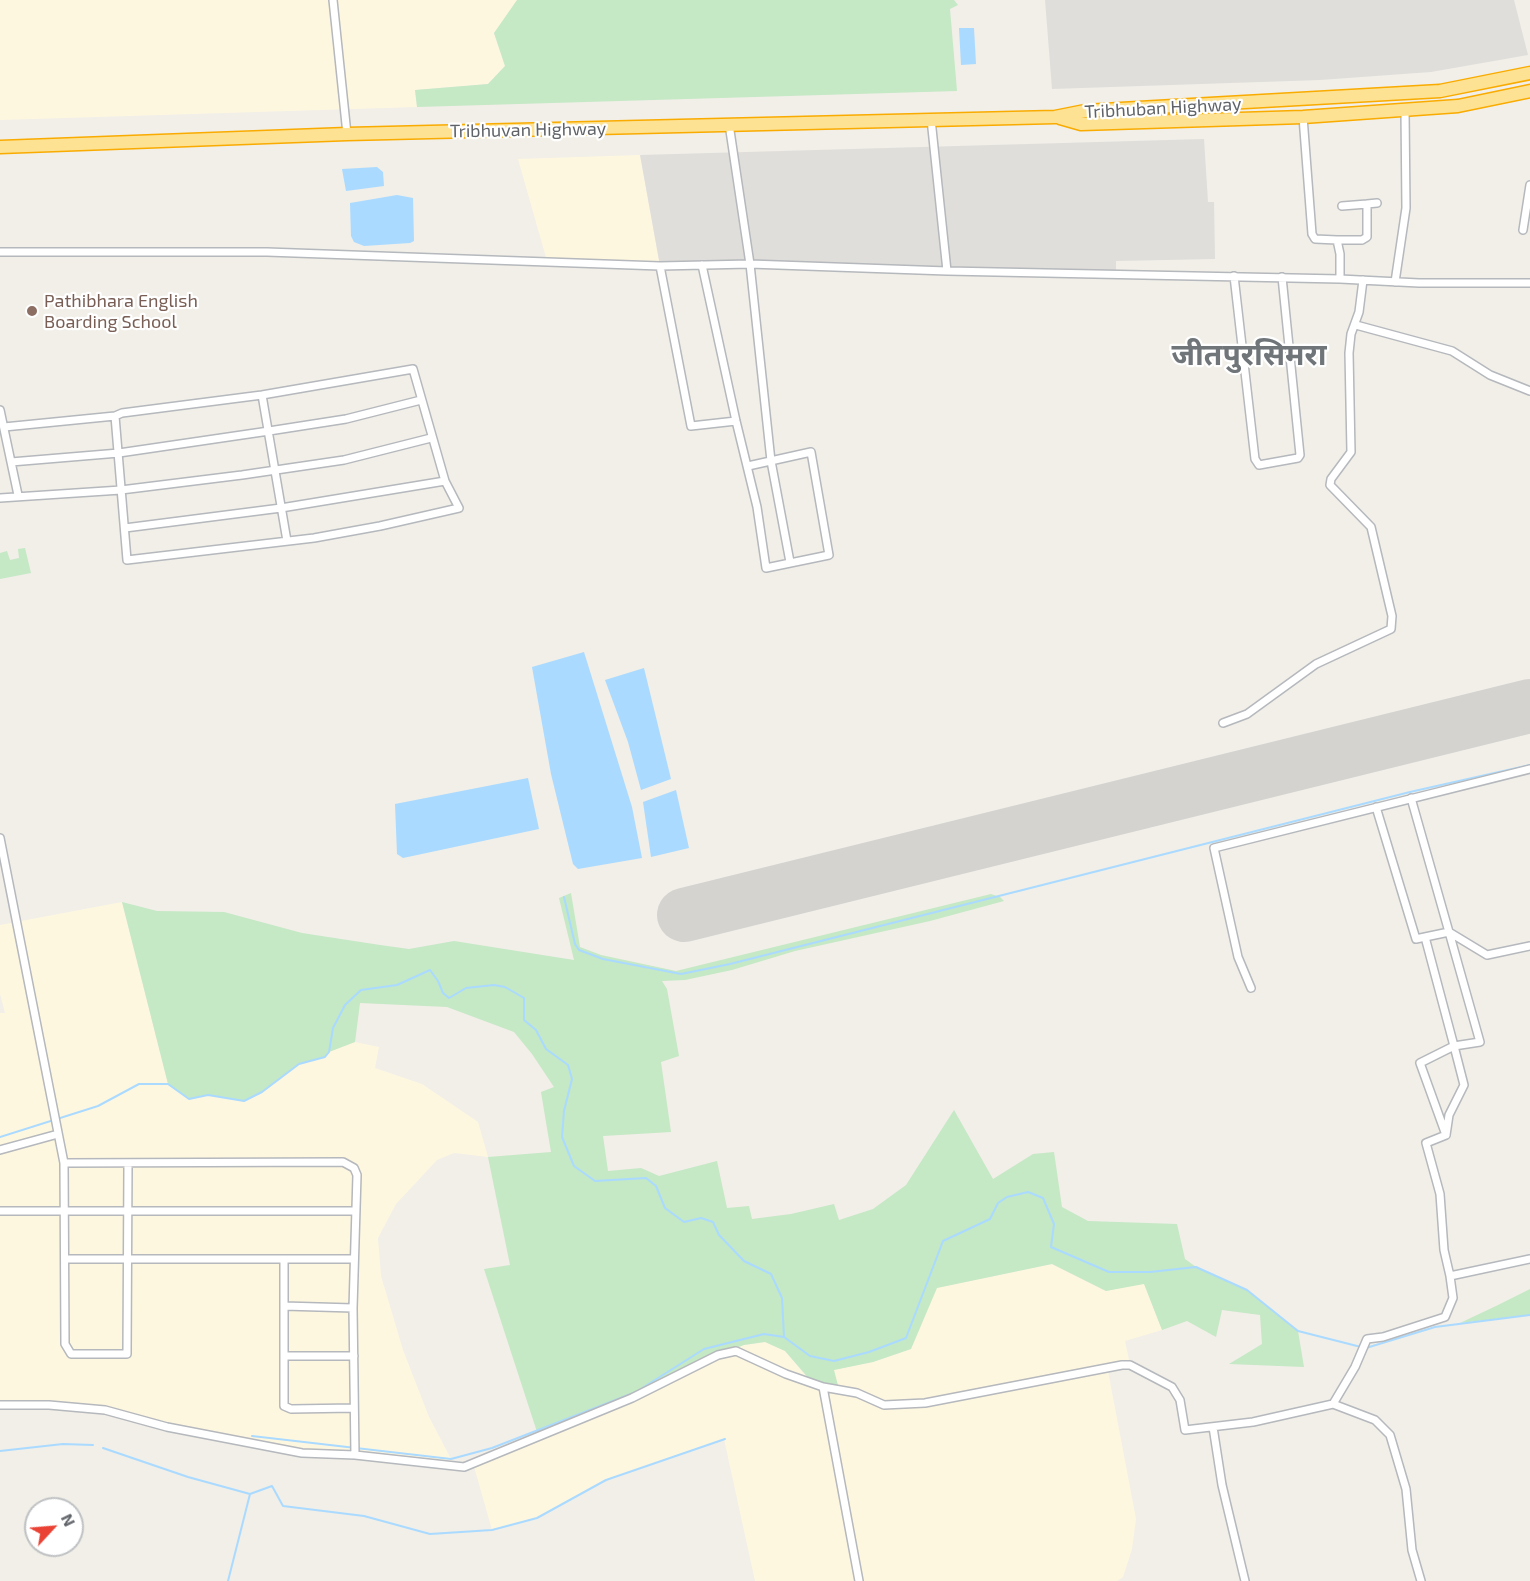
<!DOCTYPE html>
<html>
<head>
<meta charset="utf-8">
<style>
	body { margin:0 }
	#map { position:relative; width:1530px; height:1581px; overflow:hidden; background:#f1efe8; font-family:"Exo 2",sans-serif }
	canvas { display:block }
	.north { position:absolute; left:24px; top:1497px; width:60px; height:60px; box-sizing:border-box; background:#fff; border:2px solid #bfc1c3; border-radius:50%; rotate:64deg; font-size:16px; font-weight:700; line-height:24px; text-align:center; color:#5f6368 }
	.north::after { content:''; display:block; margin:auto; width:21px; height:27px; background:#ea4335; clip-path:polygon(50% 0,100% 100%,50% 72%,0 100%) }
</style>
</head>
<body>
<div id="map">
<canvas width="1530" height="1581"></canvas>
<div class="north">N</div>
</div>
<script>
const ctx = document.querySelector('canvas').getContext('2d');
ctx.lineJoin = 'round';
function fillPath(path, color) { ctx.fillStyle = color; ctx.fill(path, 'evenodd'); }
const shape = rows => new Path2D(rows.map(r => 'M' + r).join(''));
function trace(path, color, width, dash) { ctx.strokeStyle = color; ctx.lineWidth = width; ctx.lineCap = dash ? 'butt' : 'round'; ctx.setLineDash(dash || []); ctx.stroke(path); }
function label(font, color, halo, rows, align = 'center') {
  ctx.font = font + ' "Exo 2","Noto Sans Devanagari",sans-serif'; ctx.lineWidth = 4.5; ctx.setLineDash([]); ctx.textBaseline = 'middle'; ctx.strokeStyle = halo; ctx.fillStyle = color; for (const [text, x, y, turn = 0] of rows) {
    ctx.save(); ctx.translate(x, y); ctx.rotate((+turn || 0) * Math.PI / 180); ctx.textAlign = isNaN(turn) ? turn : align; if (halo) ctx.strokeText(text, 0, 0); ctx.fillText(text, 0, 0); ctx.restore();
  }
}
const commercial = shape([
	[0,0,517,0,517,3,494,33,505,66,488,84,415,90,417,107,0,120],
	[640,155,660,266,547,261,518,159],
	[122,902,168,1084,189,1099,208,1095,244,1101,262,1092,299,1064,325,1057,329,1052,355,1042,379,1047,375,1068,422,1084,478,1122,488,1157,454,1153,437,1160,396,1204,378,1238,381,1276,403,1350,429,1417,451,1459,452,1466,302,1453,105,1410,0,1405,0,1013,5,1013,0,994,0,925],
	[1052,1264,1106,1291,1144,1283,1162,1330,1125,1341,1130,1365,1107,1366,1136,1519,1132,1549,1123,1577,1117,1581,755,1581,724,1439,606,1480,537,1518,492,1530,473,1463,712,1356,744,1345,765,1342,785,1351,806,1376,840,1392,833,1370,873,1362,911,1349,936,1288]
]);
const industrial = shape([
	[1045,0,1514,0,1528,55,1431,72,1320,80,1052,89],
	[1204,139,1208,202,1214,202,1215,259,1116,261,1116,274,660,266,640,155]
]);
const green = shape([
	[517,0,954,0,958,5,950,9,957,91,417,107,415,90,488,84,505,66,494,33],
	[25,548,31,573,0,579,0,553,7,551,10,560,19,558,18,549],
	[571,893,580,947,601,955,676,971,991,894,1000,897,1004,901,930,921,795,951,732,970,685,980,662,981,667,989,679,1056,661,1062,671,1132,603,1136,608,1171,641,1168,659,1176,717,1161,727,1208,749,1206,752,1219,791,1214,834,1204,839,1220,873,1209,906,1185,954,1110,993,1179,1033,1154,1054,1152,1062,1207,1088,1221,1177,1224,1185,1259,1196,1267,1247,1290,1298,1331,1304,1367,1229,1364,1262,1344,1260,1315,1222,1310,1216,1337,1187,1321,1162,1330,1144,1284,1106,1291,1052,1264,937,1288,911,1349,873,1362,834,1370,840,1393,811,1381,785,1351,765,1342,744,1345,710,1358,632,1398,538,1435,484,1269,510,1265,488,1157,551,1152,541,1092,554,1087,532,1054,514,1032,447,1007,360,1003,355,1042,329,1052,325,1057,299,1064,262,1092,244,1101,208,1095,189,1099,168,1084,122,902,157,911,224,912,302,933,380,945,409,949,454,941,574,960,559,898],
	[1530,1289,1530,1315,1460,1323,1496,1306]
]);
const water = shape([
	[959,28,974,28,976,64,961,65],
	[377,167,383,172,384,186,346,191,342,169],
	[397,195,413,198,414,241,410,243,364,246,354,242,351,236,350,203],
	[584,652,632,807,642,858,578,869,573,864,551,774,532,667],
	[644,668,671,779,641,790,628,742,605,680],
	[528,778,539,829,403,858,397,854,395,804],
	[676,790,689,848,651,857,643,802]
]);
const stream = shape([
	[564,897,575,944,579,950,603,959,681,974,730,964,1410,792,1530,765],
	[0,1137,98,1106,139,1084,168,1084,189,1099,208,1095,244,1101,262,1092,299,1064,325,1057,329,1052,333,1028,345,1005,361,990,397,985,430,970,438,981,443,993,449,998,466,988,494,985,505,987,524,998,524,1020,536,1030,546,1049,568,1065,572,1079,564,1111,562,1137,574,1166,595,1181,646,1178,656,1186,665,1208,684,1222,701,1218,713,1222,719,1235,744,1261,771,1274,782,1298,784,1337,810,1356,834,1361,869,1352,906,1338,943,1241,990,1219,998,1203,1007,1197,1028,1192,1043,1198,1054,1224,1051,1247,1109,1272,1150,1272,1196,1267,1247,1290,1298,1331,1361,1347],
	[1366,1348,1435,1327,1530,1315],
	[252,1436,451,1459,492,1448,636,1392,704,1349,764,1334,784,1337],
	[103,1448,188,1477,250,1494,272,1486,283,1506,364,1516,430,1534,492,1530,537,1518,606,1480,725,1439],
	[0,1451,63,1444,93,1445],
	[228,1581,250,1494]
]);
const runway = shape([
	[684,915,1530,706]
]);
const street = shape([
	[333,0,347,134],
	[1303,117,1312,234,1315,239,1337,240,1340,254,1340,279],
	[931,119,947,271,1340,279,1419,283,1530,283],
	[729,124,750,264,771,461,790,562],
	[1342,206,1367,204],
	[1523,230,1530,185],
	[1337,240,1362,240,1367,237,1367,204,1377,203],
	[0,252,267,252,660,266,750,264,947,271],
	[702,265,736,421,757,507,766,568,829,555,811,452,748,466],
	[660,266,691,426,736,421],
	[1234,276,1255,459,1259,465,1298,458,1300,455,1282,277],
	[1395,282,1406,208,1405,111],
	[1356,325,1452,351,1490,375,1530,391],
	[262,395,287,541],
	[0,410,18,495],
	[4,427,115,416,127,560,314,538,380,526,459,508,445,481,413,369,262,395,122,413,115,416],
	[11,462,119,453,269,431,346,419,421,400],
	[0,498,121,490,242,475,344,460,431,438],
	[125,528,281,508,445,481],
	[1223,723,1247,714,1316,664,1391,629,1392,616,1371,527,1330,485,1331,479,1351,452,1349,353,1351,334,1359,312,1363,280],
	[1411,798,1449,932,1480,1042,1454,1046,1464,1085,1449,1115,1446,1135,1420,1063,1454,1046,1425,937,1449,932,1487,955,1530,946],
	[1376,807,1416,939,1425,937],
	[0,838,64,1163,65,1344,71,1354,127,1354,128,1164],
	[1251,988,1238,957,1214,848,1530,769],
	[1446,1135,1426,1143,1440,1194,1444,1250,1450,1276,1530,1259],
	[0,1150,58,1134],
	[64,1163,343,1162,354,1168,357,1175,353,1308,355,1455],
	[0,1211,355,1211],
	[65,1259,354,1259],
	[284,1260,284,1406,291,1409,354,1408],
	[284,1306,353,1308],
	[285,1356,354,1356],
	[823,1387,857,1393,884,1405,925,1403,1122,1365,1130,1365,1172,1387,1180,1400,1185,1430,1253,1422,1333,1404,1375,1420,1390,1435,1406,1489,1412,1550,1421,1581],
	[1333,1404,1355,1367,1367,1339,1383,1337,1445,1317,1453,1298,1450,1276],
	[0,1405,49,1405,105,1410,167,1427,302,1453,355,1455,464,1467,632,1398,718,1355,736,1351,786,1374,823,1387,859,1581],
	[1213,1427,1222,1485,1245,1581]
]);
const highway = shape([
	[1060,118,1081,124,1303,117,1458,106,1530,91],
	[0,147,347,134,1055,117,1085,111,1440,91,1530,73]
]);
const markers = [
	[32,311,6,"#8d6e63"]
];
const streetNames = [
	["Tribhuban Highway",1163,108,-3],
	["Tribhuvan Highway",528,130,-1]
];
const educationNames = [
	["Pathibhara English",44,301],
	["Boarding School",44,322]
];
const townNames = [
	["जीतपुरसिमरा",1249,355]
];
fillPath(commercial, '#fef7e0');
fillPath(industrial, '#e0deda');
fillPath(green, '#c5e8c5');
fillPath(water, '#aadaff');
trace(stream, '#aadaff', 2);
trace(runway, '#d4d3d0', 54);
trace(street, '#b5b8bc', 10);
trace(highway, '#f9ab00', 15);
trace(street, '#fff', 7);
trace(highway, '#fde293', 12);
for (const [x, y, r, color] of markers) { const dot = new Path2D(); dot.arc(x, y, r, 0, 2 * Math.PI); ctx.fillStyle = color; ctx.fill(dot); trace(dot, '#fff', 2); }
label('18px', '#5f6368', '#fff', streetNames);
label('18px', '#785e54', '#fff', educationNames, 'left');
label('bold 30px', '#70757a', '#fff', townNames);
</script>
</body>
</html>
